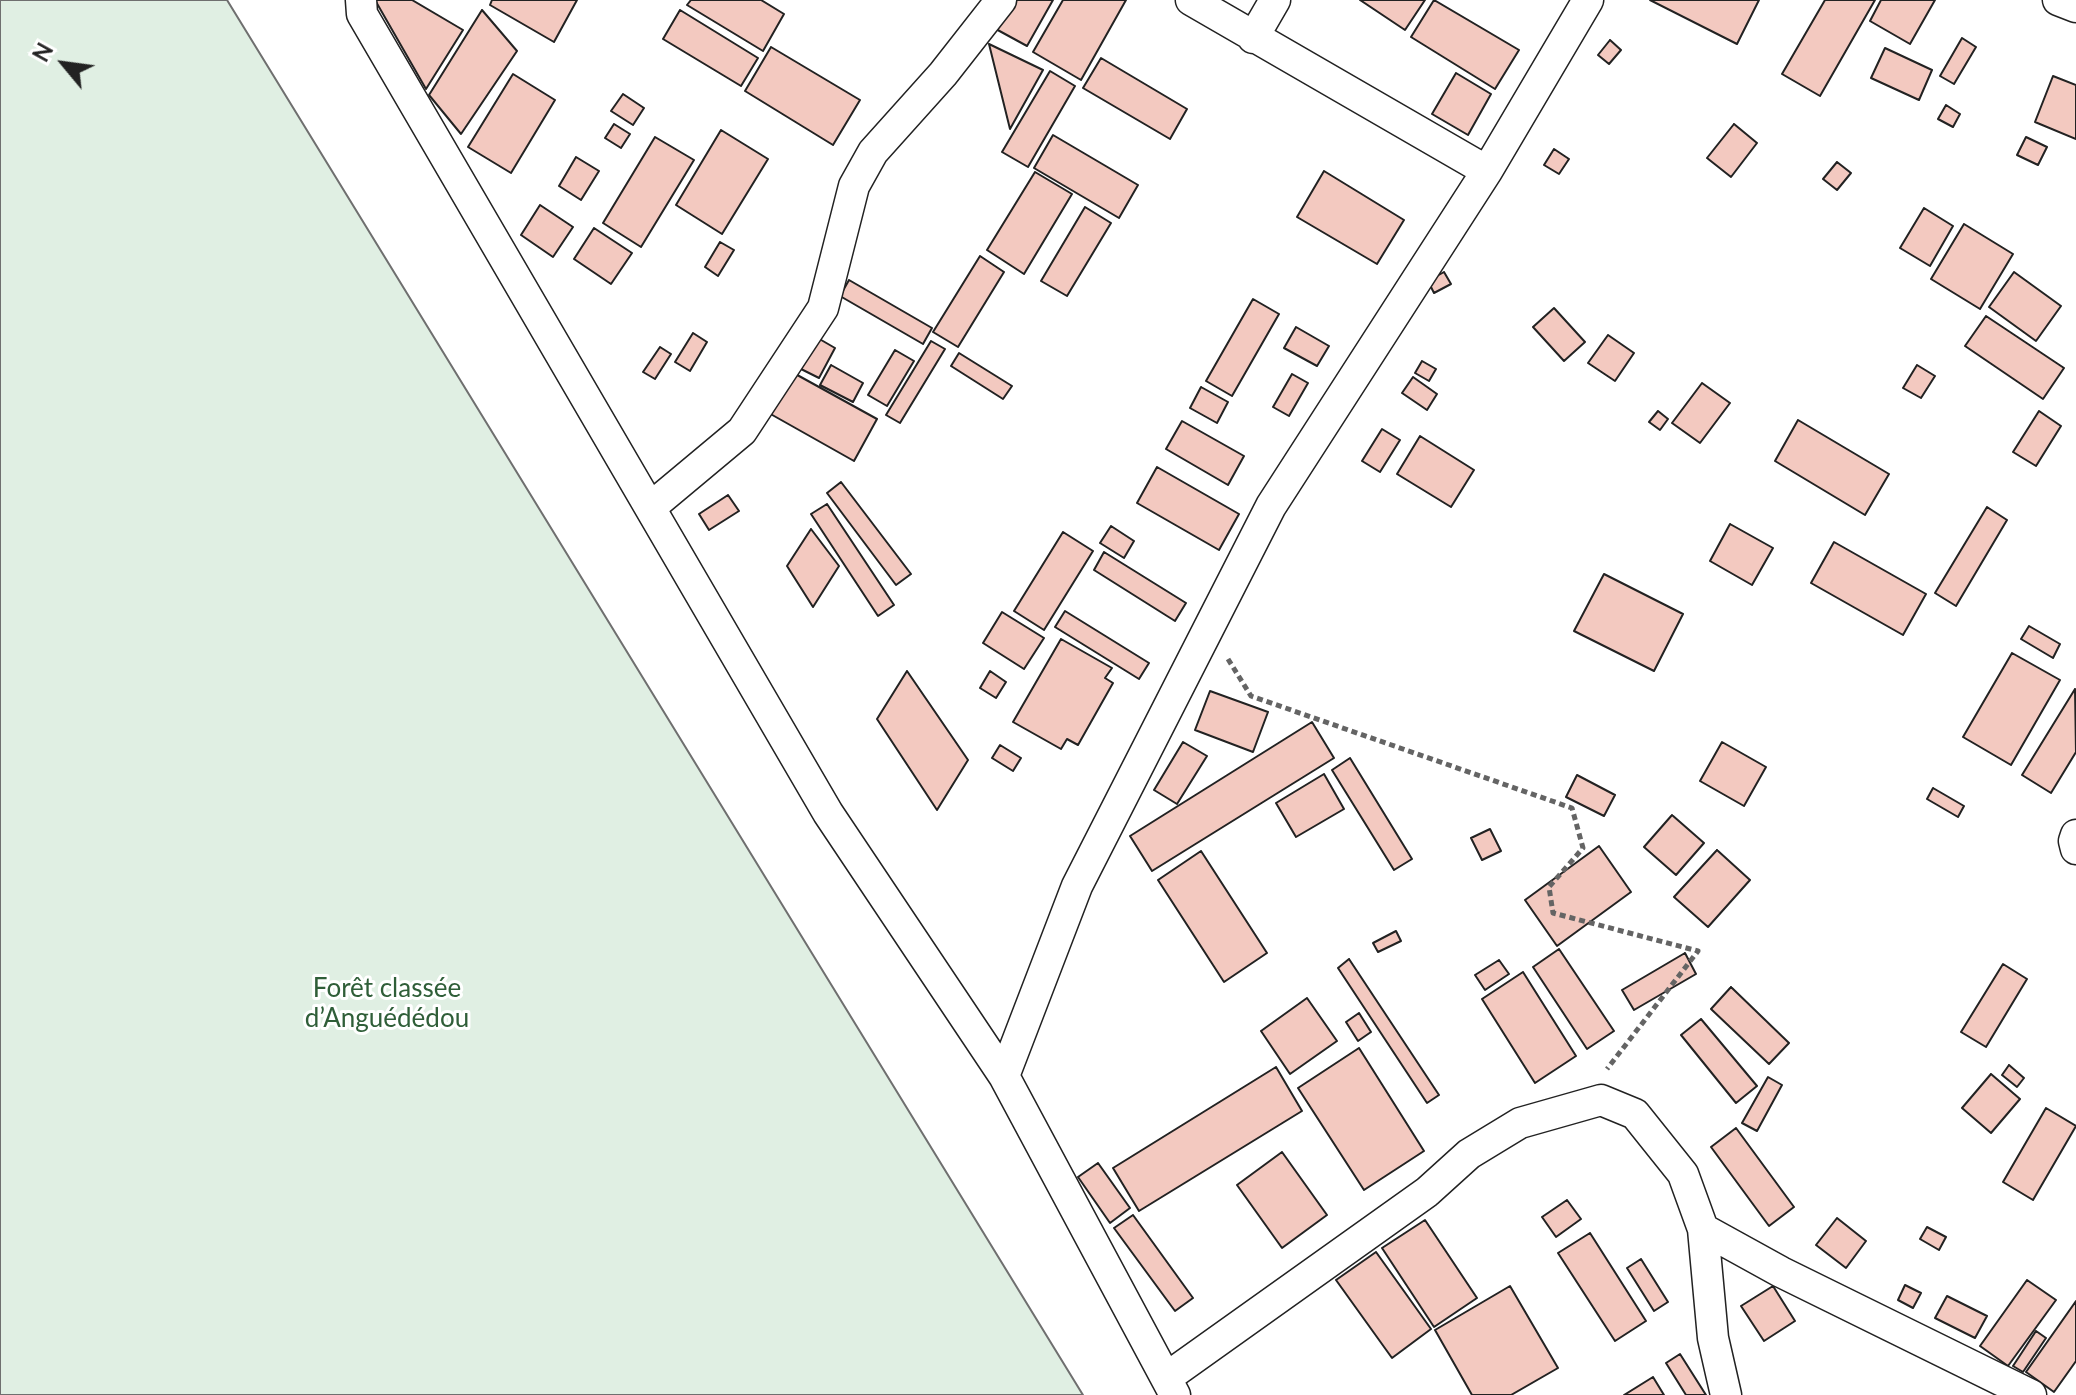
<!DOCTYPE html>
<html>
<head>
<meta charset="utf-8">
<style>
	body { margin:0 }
	#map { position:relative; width:2076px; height:1395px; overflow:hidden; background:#fff; font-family:Lato,sans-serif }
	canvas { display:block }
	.north { position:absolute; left:24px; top:24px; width:80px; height:80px; -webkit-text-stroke:6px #fff; paint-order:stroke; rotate:299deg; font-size:22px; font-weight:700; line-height:32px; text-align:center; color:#222 }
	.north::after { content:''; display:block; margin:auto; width:28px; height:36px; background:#222; clip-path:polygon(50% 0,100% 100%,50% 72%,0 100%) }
</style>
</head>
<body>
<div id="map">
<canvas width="2076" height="1395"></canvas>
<div class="north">N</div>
</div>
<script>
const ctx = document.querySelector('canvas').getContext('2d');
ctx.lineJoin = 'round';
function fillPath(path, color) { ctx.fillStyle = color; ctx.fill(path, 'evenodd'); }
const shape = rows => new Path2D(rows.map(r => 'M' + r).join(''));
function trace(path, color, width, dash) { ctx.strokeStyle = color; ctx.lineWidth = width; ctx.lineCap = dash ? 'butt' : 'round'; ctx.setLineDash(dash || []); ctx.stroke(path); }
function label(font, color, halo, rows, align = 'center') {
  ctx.font = font + ' Lato,sans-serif'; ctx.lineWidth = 6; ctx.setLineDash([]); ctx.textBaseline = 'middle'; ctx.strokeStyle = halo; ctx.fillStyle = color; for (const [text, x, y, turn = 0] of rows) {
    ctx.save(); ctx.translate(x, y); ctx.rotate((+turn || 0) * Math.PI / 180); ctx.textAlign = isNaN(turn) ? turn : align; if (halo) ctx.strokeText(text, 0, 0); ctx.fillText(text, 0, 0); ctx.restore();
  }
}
const green = shape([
	[0,0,227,0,1083,1395,0,1395,0,0]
]);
const building = shape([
	[375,0,412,0,463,30,426,89,375,0],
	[492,0,577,0,554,42,490,5,492,0],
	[691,0,761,0,784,14,763,51,687,5,691,0],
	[1009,0,1053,0,1027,46,994,28,1009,0],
	[1063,0,1126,0,1081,80,1033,52,1063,0],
	[1360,0,1425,0,1405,30,1360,0],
	[1434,0,1519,50,1495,89,1411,37,1434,0],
	[1650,0,1759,0,1737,44,1650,0],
	[1825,0,1875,0,1820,96,1782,74,1825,0],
	[1881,0,1935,0,1910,44,1870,21,1881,0],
	[482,10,517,51,461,134,429,95,482,10],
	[680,10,758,58,741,86,663,39,680,10],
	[1962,38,1976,47,1954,84,1940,76,1962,38],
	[1610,40,1621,50,1609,64,1598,55,1610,40],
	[989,44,1043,70,1010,129,989,44],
	[771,47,860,100,833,145,745,91,771,47],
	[1885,48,1932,70,1919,100,1871,78,1885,48],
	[1101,58,1187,109,1170,139,1083,88,1101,58],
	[1050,71,1075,86,1028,167,1002,152,1050,71],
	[1456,73,1491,94,1468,135,1432,114,1456,73],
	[513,74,555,100,511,173,468,147,513,74],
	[2053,76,2076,85,2076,139,2035,122,2053,76],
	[623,94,644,108,633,125,611,111,623,94],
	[1946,105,1960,114,1953,127,1938,119,1946,105],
	[614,124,630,134,621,148,605,138,614,124],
	[1734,124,1757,143,1731,177,1707,158,1734,124],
	[721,130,768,159,722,234,676,205,721,130],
	[1053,135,1138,185,1119,218,1034,168,1053,135],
	[655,137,694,160,641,247,603,223,655,137],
	[2026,137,2047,147,2038,165,2017,155,2026,137],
	[1554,149,1569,159,1559,174,1544,165,1554,149],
	[576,157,599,171,581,200,559,186,576,157],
	[1837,162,1851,173,1837,190,1823,179,1837,162],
	[1324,171,1404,220,1377,264,1297,217,1324,171],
	[1035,172,1072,194,1024,274,987,250,1035,172],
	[540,205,573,227,553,257,521,235,540,205],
	[1085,207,1111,223,1067,296,1041,281,1085,207],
	[1924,208,1953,226,1930,266,1900,248,1924,208],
	[1964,224,2013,254,1980,309,1931,279,1964,224],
	[594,228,632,253,611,284,574,259,594,228],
	[720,242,734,250,718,276,705,267,720,242],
	[980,256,1004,272,958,347,933,332,980,256],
	[1444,272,1451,284,1434,293,1428,281,1444,272],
	[2014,272,2061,306,2036,341,1989,307,2014,272],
	[849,280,932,328,923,344,840,296,849,280],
	[1253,299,1279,314,1232,396,1206,381,1253,299],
	[1554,308,1585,342,1564,361,1533,327,1554,308],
	[1986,316,2064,368,2043,399,1965,346,1986,316],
	[1296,327,1329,346,1317,366,1284,348,1296,327],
	[693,333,707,342,690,371,675,362,693,333],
	[1608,335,1634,353,1615,381,1588,363,1608,335],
	[816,337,835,348,819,378,799,368,816,337],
	[931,341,945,349,900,423,886,415,931,341],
	[660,347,671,354,655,379,643,372,660,347],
	[895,350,914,361,887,406,868,395,895,350],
	[959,353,1012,386,1003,399,951,366,959,353],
	[1422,361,1436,369,1429,381,1415,373,1422,361],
	[831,365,863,383,853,402,820,385,831,365],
	[1917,365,1935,376,1921,398,1903,388,1917,365],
	[790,371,877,419,854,461,767,412,790,371],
	[1292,374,1308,383,1289,416,1273,407,1292,374],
	[1413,377,1437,394,1427,410,1402,393,1413,377],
	[1702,383,1730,403,1700,443,1672,423,1702,383],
	[1201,387,1228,402,1217,423,1190,408,1201,387],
	[1658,411,1668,419,1660,430,1649,422,1658,411],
	[2039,411,2061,426,2036,466,2013,452,2039,411],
	[1798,420,1889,474,1865,515,1775,461,1798,420],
	[1182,421,1244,456,1228,485,1166,449,1182,421],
	[1382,429,1400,440,1380,472,1362,461,1382,429],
	[1420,436,1474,470,1451,507,1397,474,1420,436],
	[1157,467,1239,514,1219,550,1137,503,1157,467],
	[841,482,911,574,896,585,827,493,841,482],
	[728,495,739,511,709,530,699,514,728,495],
	[827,504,894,605,878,616,811,514,827,504],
	[1987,507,2007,520,1956,606,1935,593,1987,507],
	[1730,524,1773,548,1752,585,1710,561,1730,524],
	[1111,526,1134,541,1124,558,1100,543,1111,526],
	[811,529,839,566,813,607,787,566,811,529],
	[1063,532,1093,551,1044,630,1014,611,1063,532],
	[1834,542,1926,594,1903,635,1811,583,1834,542],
	[1104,552,1186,603,1175,621,1094,570,1104,552],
	[1604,574,1683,614,1654,671,1574,631,1604,574],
	[1065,611,1149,663,1139,679,1055,627,1065,611],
	[1002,612,1044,638,1024,669,983,643,1002,612],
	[2029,626,2060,644,2053,658,2021,639,2029,626],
	[1061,639,1112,668,1105,678,1113,683,1078,745,1067,739,1061,749,1013,722,1061,639],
	[2012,653,2060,680,2011,765,1963,737,2012,653],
	[907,671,968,760,937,810,877,719,907,671],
	[990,671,1006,682,996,698,980,688,990,671],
	[2075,689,2076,752,2051,793,2022,775,2075,689],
	[1210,691,1268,712,1253,752,1195,730,1210,691],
	[1312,722,1334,758,1152,871,1130,836,1312,722],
	[1183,742,1207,756,1177,804,1154,790,1183,742],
	[1722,742,1766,767,1744,806,1700,781,1722,742],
	[1000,745,1021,758,1013,771,992,758,1000,745],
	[1350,758,1412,859,1394,870,1332,770,1350,758],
	[1324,774,1344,809,1296,837,1276,803,1324,774],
	[1577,775,1615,795,1604,816,1566,797,1577,775],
	[1933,788,1964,806,1958,817,1927,799,1933,788],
	[1672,815,1704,843,1676,875,1644,847,1672,815],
	[1490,829,1501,851,1482,860,1471,838,1490,829],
	[1599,846,1631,892,1557,946,1525,900,1599,846],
	[1717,850,1750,880,1708,927,1674,897,1717,850],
	[1201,851,1267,953,1224,982,1158,880,1201,851],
	[1396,931,1401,941,1378,952,1373,943,1396,931],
	[1559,949,1614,1031,1587,1049,1533,967,1559,949],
	[1685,953,1696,974,1634,1010,1622,990,1685,953],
	[1349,959,1439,1095,1427,1103,1338,968,1349,959],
	[1499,960,1509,974,1485,990,1475,975,1499,960],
	[2003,964,2027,979,1986,1047,1961,1032,2003,964],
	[1523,972,1576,1056,1535,1083,1482,999,1523,972],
	[1731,987,1789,1043,1769,1064,1711,1009,1731,987],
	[1307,998,1337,1041,1290,1074,1261,1031,1307,998],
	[1359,1013,1371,1032,1358,1041,1346,1022,1359,1013],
	[1701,1019,1757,1086,1736,1103,1681,1035,1701,1019],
	[1359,1048,1424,1151,1364,1190,1298,1088,1359,1048],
	[2009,1065,2024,1078,2017,1087,2002,1075,2009,1065],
	[1276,1067,1302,1111,1139,1211,1113,1168,1276,1067],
	[1991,1074,2020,1099,1991,1133,1962,1108,1991,1074],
	[1768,1077,1782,1085,1757,1131,1742,1123,1768,1077],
	[2046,1108,2076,1126,2033,1200,2003,1182,2046,1108],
	[1736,1128,1794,1207,1769,1226,1711,1147,1736,1128],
	[1282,1152,1327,1215,1282,1248,1237,1185,1282,1152],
	[1098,1163,1130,1208,1110,1223,1078,1177,1098,1163],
	[1567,1200,1581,1219,1556,1237,1542,1217,1567,1200],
	[1133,1215,1193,1298,1175,1311,1114,1228,1133,1215],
	[1837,1218,1866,1241,1846,1268,1816,1245,1837,1218],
	[1425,1220,1477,1298,1434,1327,1382,1248,1425,1220],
	[1927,1227,1946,1237,1939,1250,1920,1239,1927,1227],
	[1590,1233,1646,1321,1615,1341,1558,1253,1590,1233],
	[1376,1252,1431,1329,1392,1358,1336,1280,1376,1252],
	[1641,1259,1668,1302,1654,1311,1627,1268,1641,1259],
	[2027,1280,2056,1300,2008,1366,1980,1346,2027,1280],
	[1905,1285,1921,1293,1913,1308,1898,1300,1905,1285],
	[1510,1286,1558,1368,1511,1395,1472,1395,1435,1330,1510,1286],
	[1773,1286,1795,1321,1764,1341,1741,1306,1773,1286],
	[1947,1296,1987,1316,1975,1338,1935,1318,1947,1296],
	[2076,1301,2076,1361,2054,1392,2026,1372,2076,1301],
	[2036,1331,2046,1338,2023,1372,2013,1366,2036,1331],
	[1680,1354,1706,1395,1686,1395,1666,1363,1680,1354],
	[1653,1377,1664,1395,1624,1395,1653,1377]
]);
const path = shape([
	[1228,659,1251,696,1572,808,1583,848,1549,887,1553,913,1698,951,1607,1069]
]);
const minor = shape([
	[361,0,362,14,828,813,1004,1076,1175,1395],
	[1191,0,1487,171],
	[2058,0,2076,7],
	[1253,38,1275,0],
	[651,507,742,431,823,308,854,186,873,152,943,74,1001,0],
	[2076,835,2074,841,2076,849],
	[1004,1076,1077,886,1271,506,1487,171,1588,0],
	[1703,1229,1781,1272,2031,1395],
	[1166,1378,1427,1192,1469,1154,1520,1123,1601,1100,1635,1114,1683,1174,1703,1229,1713,1338,1726,1395]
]);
const parkNames = [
	["Forêt classée",387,989],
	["d’Anguédédou",387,1019]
];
fillPath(green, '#e0efe3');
trace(green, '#6f6f6f', 2);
fillPath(building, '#f3c9c0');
trace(building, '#222', 2);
trace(minor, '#222', 33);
trace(path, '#646464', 5, [6, 4]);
trace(minor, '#fff', 30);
label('26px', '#2f5e38', '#fff', parkNames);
</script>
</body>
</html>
